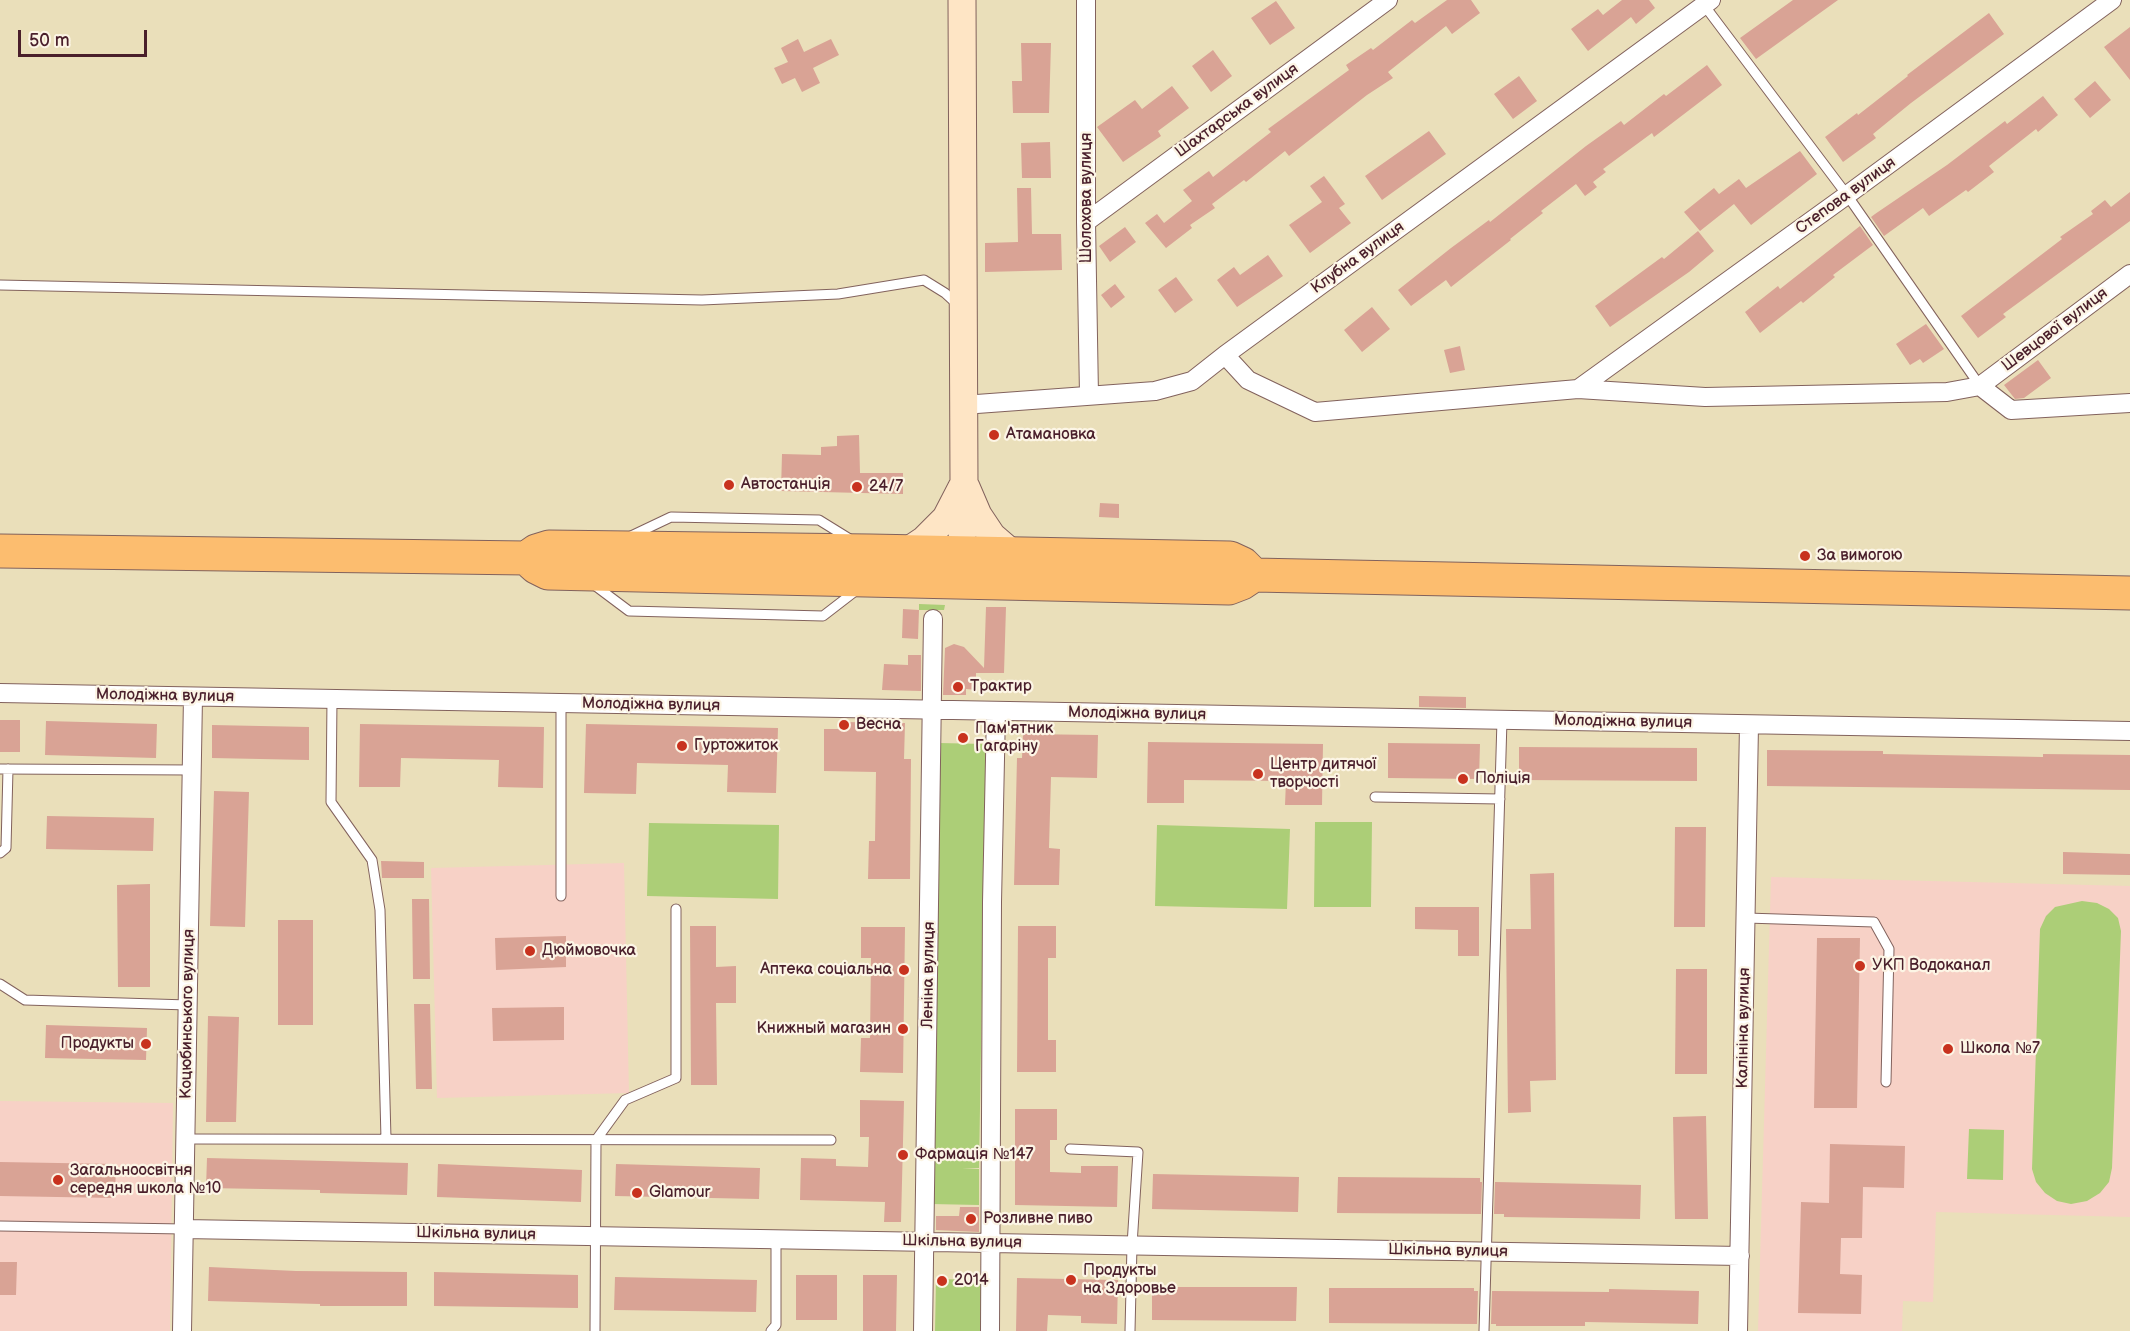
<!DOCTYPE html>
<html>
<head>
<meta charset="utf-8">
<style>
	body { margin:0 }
	#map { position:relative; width:2130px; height:1331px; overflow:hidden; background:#eadfba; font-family:"Balsamiq Sans",sans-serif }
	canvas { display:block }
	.scale { position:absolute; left:18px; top:30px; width:129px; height:27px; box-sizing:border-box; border:3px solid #4a1f2b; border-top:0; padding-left:8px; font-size:18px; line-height:21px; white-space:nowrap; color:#4a1f2b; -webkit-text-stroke:4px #fcf5e5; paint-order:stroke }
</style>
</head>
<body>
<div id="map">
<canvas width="2130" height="1331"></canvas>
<div class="scale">50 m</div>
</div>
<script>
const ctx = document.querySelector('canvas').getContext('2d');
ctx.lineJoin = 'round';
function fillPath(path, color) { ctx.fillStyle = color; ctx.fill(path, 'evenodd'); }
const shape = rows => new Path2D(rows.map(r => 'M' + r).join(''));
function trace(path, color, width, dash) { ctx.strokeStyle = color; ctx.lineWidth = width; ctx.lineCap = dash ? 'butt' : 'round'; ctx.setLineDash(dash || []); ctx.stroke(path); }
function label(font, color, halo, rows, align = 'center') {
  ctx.font = font + ' "Balsamiq Sans",sans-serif'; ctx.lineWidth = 4.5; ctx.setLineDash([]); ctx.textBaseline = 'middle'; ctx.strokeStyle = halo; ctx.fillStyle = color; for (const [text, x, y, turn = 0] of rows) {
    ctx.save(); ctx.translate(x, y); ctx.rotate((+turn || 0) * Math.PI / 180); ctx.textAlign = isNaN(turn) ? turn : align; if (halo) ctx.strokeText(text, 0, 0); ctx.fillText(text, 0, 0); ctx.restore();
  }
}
const built = shape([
	[624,863,629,1093,437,1098,431,868],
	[1771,877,2130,886,2130,1217,1936,1212,1933,1302,1903,1301,1902,1331,1758,1331],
	[0,1101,173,1103,170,1331,0,1331]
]);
const green = shape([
	[919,604,945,605,944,610,919,610],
	[939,743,986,744,979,1168,962,1168,979,1169,979,1205,931,1204],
	[1315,822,1372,822,1371,907,1314,907],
	[649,823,779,825,778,899,647,896],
	[1157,825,1290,829,1287,909,1155,906],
	[2082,901,2097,903,2109,909,2118,918,2121,931,2112,1168,2109,1182,2100,1193,2087,1201,2071,1204,2057,1201,2045,1193,2036,1182,2032,1169,2040,929,2046,916,2055,907],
	[1969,1129,2004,1130,2003,1180,1967,1179],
	[936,1279,982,1280,981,1331,935,1331]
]);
const building = shape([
	[1447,0,1471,0,1480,13,1452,34,1446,26,1388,72,1393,78,1367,95,1289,156,1285,151,1246,182,1244,180,1212,204,1215,208,1190,225,1192,228,1166,248,1145,223,1157,214,1164,223,1192,201,1183,190,1209,171,1213,177,1271,132,1268,129,1349,70,1346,65,1371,48,1373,50,1412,20,1415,23],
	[1622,0,1649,0,1655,8,1636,24,1631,17,1588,51,1571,29,1598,9,1603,15],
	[1793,0,1838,0,1756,59,1740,38],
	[1276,1,1295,28,1270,45,1251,18],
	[1989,13,2004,34,1911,103,1873,134,1876,138,1843,162,1825,137,1857,113,1858,115,1908,76,1907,75],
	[2130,27,2130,80,2104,47],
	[798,39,804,52,831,39,839,55,813,68,820,83,802,92,795,78,782,84,774,68,788,62,781,48],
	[1021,43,1051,43,1049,113,1013,113,1012,81,1022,81],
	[1213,50,1232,76,1211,92,1192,66],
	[1707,65,1722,85,1654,137,1652,133,1603,169,1606,172,1593,182,1597,187,1585,196,1576,184,1541,211,1543,213,1510,239,1511,240,1451,287,1446,280,1411,306,1398,290,1451,248,1489,220,1490,222,1586,146,1621,121,1624,125,1664,94,1666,96],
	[1519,76,1537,101,1513,119,1494,94],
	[2095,81,2111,100,2090,118,2074,99],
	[1172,86,1189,108,1158,131,1161,136,1123,162,1097,127,1135,100,1142,109],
	[2043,96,2058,115,2038,132,2036,129,1989,166,1994,172,1968,192,1966,190,1929,216,1923,208,1884,236,1871,217,1875,214,1947,165,2005,121,2007,124],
	[1429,131,1446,154,1382,200,1365,176],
	[1050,142,1051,178,1022,178,1021,143],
	[1800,151,1817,174,1751,225,1734,204,1700,231,1684,212,1714,188,1719,194,1739,179,1746,188],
	[1324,176,1345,204,1339,208,1351,223,1310,253,1289,225,1322,202,1310,186],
	[1017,188,1031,188,1032,234,1061,234,1062,270,985,272,985,243,1018,242],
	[2130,192,2130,221,2003,314,2006,317,1978,338,1961,316,2062,239,2060,237,2093,214,2091,211,2105,200,2111,207],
	[1860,226,1873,245,1833,275,1835,277,1803,303,1801,301,1760,333,1745,312,1778,286,1780,289],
	[1125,227,1136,242,1110,262,1099,246],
	[1698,231,1714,251,1689,272,1610,327,1595,306,1662,257,1664,259],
	[1268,255,1283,276,1237,307,1217,280,1234,267,1240,275],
	[1176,277,1193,300,1175,313,1158,290],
	[1115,284,1125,297,1111,308,1101,295],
	[1372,307,1390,329,1362,352,1344,330],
	[1926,324,1944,349,1923,363,1920,359,1910,365,1896,344],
	[1460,346,1465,370,1450,373,1444,350],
	[2038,360,2051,378,2024,398,2015,399,2004,385],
	[859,435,860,473,903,473,903,494,781,491,782,454,821,455,821,447,837,446,837,436],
	[1100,503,1119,504,1119,518,1099,517],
	[986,607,1006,607,1004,673,976,673,976,690,966,689,966,695,943,695,945,648,954,644,964,647,984,668],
	[903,609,919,610,918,639,902,638],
	[908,655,921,655,921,691,882,690,884,664,908,665],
	[1419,696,1466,697,1466,708,1419,707],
	[0,720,20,720,20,752,0,752],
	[46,721,157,724,156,758,45,755],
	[844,722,905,723,904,759,911,759,910,879,868,879,869,841,875,841,876,772,824,771,824,729,844,729],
	[360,724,544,727,543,788,498,787,499,760,401,758,400,787,359,787],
	[586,724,778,728,776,793,727,792,728,765,637,763,636,794,584,793],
	[212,725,309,727,309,760,212,758],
	[1023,734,1098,735,1097,778,1051,777,1049,848,1060,849,1059,885,1014,885,1017,758,1022,758],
	[1148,742,1323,744,1322,805,1285,805,1286,781,1184,780,1184,803,1147,803],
	[1388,743,1480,744,1479,779,1388,778],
	[1519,747,1697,748,1697,781,1519,780],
	[1767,750,1883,751,1883,754,2043,757,2043,754,2130,755,2130,790,1767,786],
	[214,791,249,792,245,927,210,926],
	[47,816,154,818,153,851,46,849],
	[1675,827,1706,827,1705,927,1674,927],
	[2063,852,2130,854,2130,875,2063,874],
	[381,861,424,862,424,878,382,878],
	[1554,873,1556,1080,1530,1081,1531,1112,1508,1113,1506,929,1531,929,1530,874],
	[150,884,150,987,118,987,117,885],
	[412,899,429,899,430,979,413,979],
	[1415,907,1479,907,1479,956,1458,956,1458,930,1415,929],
	[278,920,313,920,313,1025,278,1025],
	[690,926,716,926,716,967,736,966,736,1003,716,1003,717,1085,691,1085],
	[1018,926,1056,926,1056,958,1048,958,1048,1040,1056,1040,1056,1072,1017,1072],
	[861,927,905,927,903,1073,860,1072,861,1038,870,1038,871,958,861,958],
	[566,936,566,967,496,970,495,938],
	[1817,938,1860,938,1857,1108,1814,1108],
	[1676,969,1707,969,1707,1074,1675,1074],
	[414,1004,430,1004,432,1089,416,1089],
	[564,1007,564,1040,493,1041,492,1008],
	[208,1016,239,1017,236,1122,206,1122],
	[46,1025,147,1028,146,1060,45,1058],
	[860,1100,904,1101,901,1222,884,1222,885,1202,800,1200,801,1158,836,1159,836,1166,868,1167,869,1137,860,1137],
	[1015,1109,1057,1109,1057,1140,1050,1140,1050,1172,1081,1173,1081,1166,1118,1166,1117,1207,1015,1205],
	[1706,1116,1708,1219,1675,1219,1673,1117],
	[1830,1144,1905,1146,1904,1188,1863,1187,1862,1238,1841,1238,1840,1274,1862,1275,1861,1314,1798,1313,1801,1202,1829,1203],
	[207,1158,408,1163,407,1195,320,1193,320,1190,206,1188],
	[0,1162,116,1164,115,1198,0,1196],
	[438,1164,582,1170,581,1202,437,1197],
	[616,1164,760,1168,759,1199,615,1196],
	[1153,1174,1299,1177,1298,1212,1152,1209],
	[1338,1177,1480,1178,1480,1182,1482,1182,1481,1214,1337,1213],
	[1495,1182,1641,1185,1640,1219,1504,1217,1504,1214,1494,1214],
	[960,1207,979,1207,979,1232,936,1230,936,1216,959,1216],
	[0,1262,17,1262,16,1295,0,1295],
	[209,1267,296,1271,407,1272,407,1306,320,1306,320,1304,208,1301],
	[434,1272,578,1275,578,1308,434,1306],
	[796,1275,837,1275,837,1320,796,1320],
	[863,1275,897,1275,896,1331,863,1331],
	[615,1277,757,1280,756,1312,614,1310],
	[1017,1278,1118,1280,1117,1324,1081,1323,1081,1316,1048,1315,1047,1331,1016,1331],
	[1152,1287,1297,1287,1296,1321,1152,1320],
	[1329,1288,1474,1288,1474,1291,1478,1291,1477,1324,1329,1323],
	[1609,1289,1699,1291,1698,1324,1585,1322,1585,1326,1496,1326,1496,1324,1491,1324,1492,1291,1609,1292]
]);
const lane = shape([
	[1704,5,1847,195,1980,386],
	[0,285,702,300,838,294,924,280,945,293,958,305],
	[631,536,671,517,819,520,853,541],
	[593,584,629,611,823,616,858,589],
	[332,699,331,802,372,860,380,910,386,1139],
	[0,769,192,770],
	[1375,797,1500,799],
	[0,853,6,848,8,769],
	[561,896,561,703],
	[1746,918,1874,922,1889,949,1886,1082],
	[0,984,25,1000,188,1005],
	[185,1139,831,1140],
	[1070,1149,1138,1152,1132,1245,1130,1331],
	[0,1226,184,1229],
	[595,1331,596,1140,625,1100,676,1078,676,909],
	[771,1331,776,1325,776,1239],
	[1484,1331,1502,720]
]);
const street = shape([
	[1086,0,1086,222,1089,395],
	[1086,222,1388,0],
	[1225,355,1248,380,1315,412,1578,389,1705,397,1947,392,1980,386,2011,410,2130,403],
	[1980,386,2130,274],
	[1578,389,1847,195,2112,0],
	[963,405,1155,391,1192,381,1225,355,1711,0],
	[0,693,2130,731],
	[184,1229,1740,1256],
	[182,1331,193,697],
	[923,1331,933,619],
	[990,1331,992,902,996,711],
	[1738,1331,1749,725]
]);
const secondary = shape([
	[966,487,978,515,992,536,1014,555],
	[906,552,924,540,946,518,962,487],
	[961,572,964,483,962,0]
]);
const highway = shape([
	[0,551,526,558,536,551,549,547,870,551,1230,558,1243,564,1254,575],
	[526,558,536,567,548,573,1229,588,1242,583,1254,575,2130,593]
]);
const markers = [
	[994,435,6,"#c8321e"],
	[729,485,6,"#c8321e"],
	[857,487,6,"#c8321e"],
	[1805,556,6,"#c8321e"],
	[958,687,6,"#c8321e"],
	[844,725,6,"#c8321e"],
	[963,738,6,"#c8321e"],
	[682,746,6,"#c8321e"],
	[1258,774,6,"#c8321e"],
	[1463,779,6,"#c8321e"],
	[530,951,6,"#c8321e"],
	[1860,966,6,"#c8321e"],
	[904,970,6,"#c8321e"],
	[903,1029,6,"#c8321e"],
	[146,1044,6,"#c8321e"],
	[1948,1049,6,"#c8321e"],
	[903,1155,6,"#c8321e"],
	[58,1180,6,"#c8321e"],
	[637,1193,6,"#c8321e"],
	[971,1219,6,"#c8321e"],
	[1071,1280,6,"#c8321e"],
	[942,1281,6,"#c8321e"]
];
const streetNames = [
	["Шахтарська вулиця",1237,111,-36],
	["Степова вулиця",1846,196,-36],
	["Шолохова вулиця",1087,198,-90],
	["Клубна вулиця",1358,258,-36],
	["Шевцової вулиця",2055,330,-37],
	["Молодіжна вулиця",165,696,1],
	["Молодіжна вулиця",651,705,1],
	["Молодіжна вулиця",1137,714,1],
	["Молодіжна вулиця",1623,722,1],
	["Леніна вулиця",929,975,-89],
	["Коцюбинського вулиця",188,1014,-89],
	["Калініна вулиця",1744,1028,-89],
	["Шкільна вулиця",476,1234,1],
	["Шкільна вулиця",962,1242,1],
	["Шкільна вулиця",1448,1251,1]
];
const poiNames = [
	["Атамановка",1006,435],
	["Автостанція",741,485],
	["24/7",869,487],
	["За вимогою",1817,556],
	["Трактир",970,687],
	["Весна",856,725],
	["Пам'ятник",975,729],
	["Гагаріну",975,747],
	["Гуртожиток",694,746],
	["Центр дитячої",1270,765],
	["творчості",1270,783],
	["Поліція",1475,779],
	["Дюймовочка",542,951],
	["УКП Водоканал",1872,966],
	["Аптека соціальна",892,970,"right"],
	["Книжный магазин",891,1029,"right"],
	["Продукты",134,1044,"right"],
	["Школа №7",1960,1049],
	["Фармація №147",915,1155],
	["Загальноосвітня",70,1171],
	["середня школа №10",70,1189],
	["Glamour",649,1193],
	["Розливне пиво",983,1219],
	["Продукты",1083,1271],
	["на Здоровье",1083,1289],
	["2014",954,1281]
];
fillPath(built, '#f7d1c6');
fillPath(green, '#acce77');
fillPath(building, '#d9a395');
trace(lane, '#82625d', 11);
trace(street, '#82625d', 20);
trace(secondary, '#82625d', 29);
trace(highway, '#82625d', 35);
trace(lane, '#fff', 9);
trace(street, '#fff', 18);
trace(secondary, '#fee5c5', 27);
trace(highway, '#fcbd6f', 33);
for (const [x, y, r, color] of markers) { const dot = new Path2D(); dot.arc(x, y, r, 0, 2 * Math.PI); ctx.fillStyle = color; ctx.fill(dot); trace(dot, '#fcf5e5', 2); }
label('16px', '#4a1f2b', '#fcf5e5', streetNames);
label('16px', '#4a1f2b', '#fcf5e5', poiNames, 'left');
</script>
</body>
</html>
